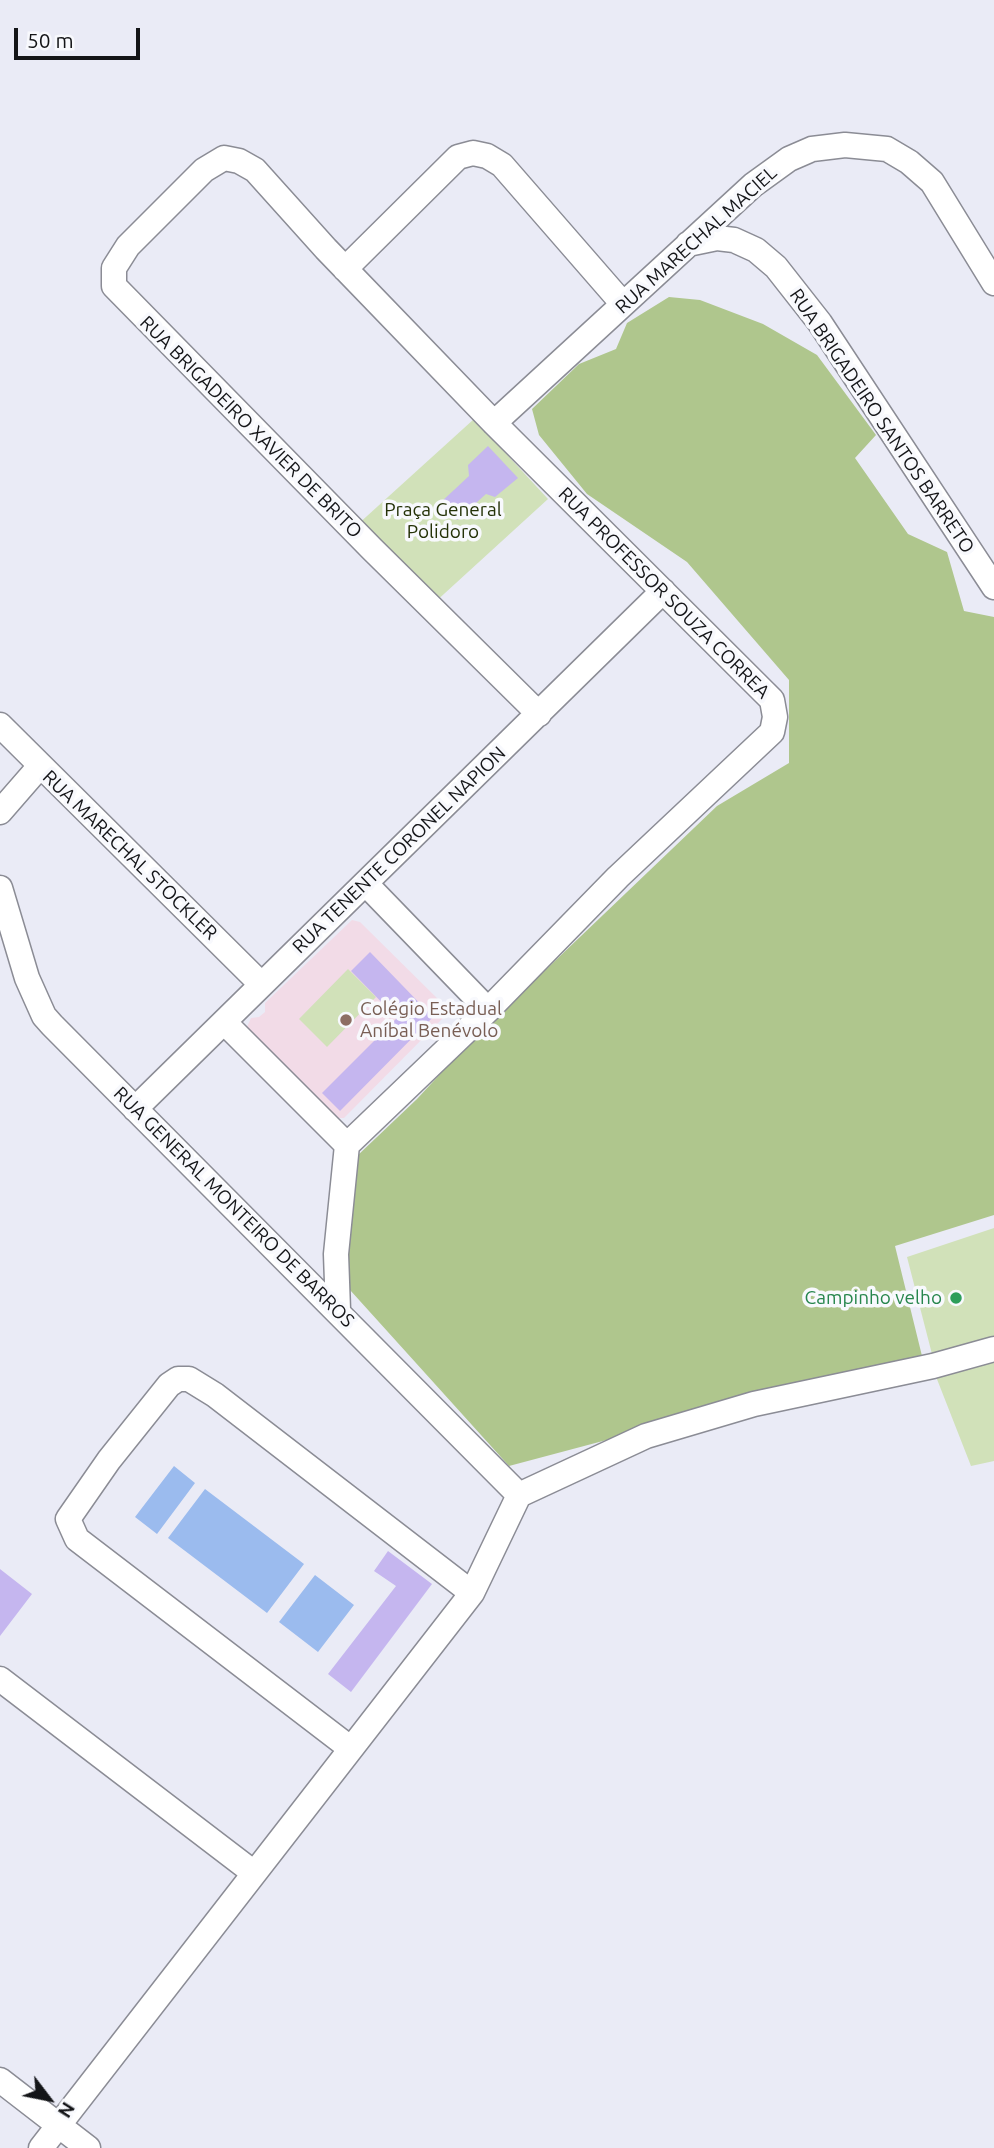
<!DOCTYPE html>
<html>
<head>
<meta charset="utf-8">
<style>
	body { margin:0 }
	#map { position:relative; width:994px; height:2148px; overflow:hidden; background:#eaebf6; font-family:Ubuntu,sans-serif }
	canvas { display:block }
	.north { position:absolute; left:14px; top:2064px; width:70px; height:70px; -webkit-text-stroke:5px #f8f9fd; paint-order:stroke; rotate:122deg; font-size:19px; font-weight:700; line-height:28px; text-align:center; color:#141518 }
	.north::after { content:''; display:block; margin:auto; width:24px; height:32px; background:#141518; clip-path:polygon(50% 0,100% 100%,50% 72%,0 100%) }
	.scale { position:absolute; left:14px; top:28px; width:126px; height:32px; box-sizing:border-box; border:4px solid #141518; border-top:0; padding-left:9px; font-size:21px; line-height:24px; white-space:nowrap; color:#141518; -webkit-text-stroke:5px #f8f9fd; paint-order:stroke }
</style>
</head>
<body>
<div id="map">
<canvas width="994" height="2148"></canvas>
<div class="north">N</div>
<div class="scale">50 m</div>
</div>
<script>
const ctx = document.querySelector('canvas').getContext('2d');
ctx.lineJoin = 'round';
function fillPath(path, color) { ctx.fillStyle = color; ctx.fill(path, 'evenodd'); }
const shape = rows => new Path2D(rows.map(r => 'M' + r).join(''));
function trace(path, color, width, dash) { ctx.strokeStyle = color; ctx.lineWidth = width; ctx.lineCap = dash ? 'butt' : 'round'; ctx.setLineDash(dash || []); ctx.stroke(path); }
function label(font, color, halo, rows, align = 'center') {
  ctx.font = font + ' Ubuntu,sans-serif'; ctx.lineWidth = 7; ctx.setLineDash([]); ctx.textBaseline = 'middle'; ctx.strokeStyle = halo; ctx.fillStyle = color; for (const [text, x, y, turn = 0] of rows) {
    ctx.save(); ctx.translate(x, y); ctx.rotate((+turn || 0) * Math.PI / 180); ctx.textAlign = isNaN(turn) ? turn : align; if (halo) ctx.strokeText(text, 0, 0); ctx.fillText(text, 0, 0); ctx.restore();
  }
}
const education = shape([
	[352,920,360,922,445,1006,443,1018,344,1118,336,1118,247,1027,251,1018,259,1017,265,1012,265,1003]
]);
const green = shape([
	[474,419,548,499,433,604,356,526],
	[348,969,376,997,327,1047,299,1019],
	[994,1228,994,1339,933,1358,907,1257],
	[994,1352,994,1461,971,1466,933,1369]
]);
const forest = shape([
	[669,297,700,300,763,324,817,355,876,435,855,458,908,534,947,552,964,611,994,617,994,1215,895,1246,922,1356,509,1466,341,1280,357,1156,417,1099,467,1045,717,806,789,763,789,680,687,562,587,494,539,435,532,409,579,364,616,349,627,323]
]);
const water = shape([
	[174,1466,195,1483,157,1534,135,1517],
	[205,1489,304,1564,267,1613,168,1538],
	[315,1575,354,1605,318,1652,279,1622]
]);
const building = shape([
	[488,446,518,478,495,497,486,494,457,520,440,503,469,476,468,465],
	[370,952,433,1017,340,1111,322,1093,397,1018,351,971],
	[388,1551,432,1584,351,1692,328,1674,396,1586,374,1571],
	[0,1569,32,1594,0,1636]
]);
const minor = shape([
	[688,244,717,238,734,240,756,250,776,267,820,323,994,587],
	[345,269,458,157,473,153,487,156,502,165,623,304],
	[494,423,753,185,789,159,812,149,845,145,887,149,909,162,932,182,994,283],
	[0,725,261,984],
	[0,812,40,766],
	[366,884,488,1010],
	[0,888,27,978,44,1016,52,1025,519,1495],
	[224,1022,347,1145,336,1254,338,1310],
	[135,1109,663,591],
	[347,1145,488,1010,618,877,772,732,775,717,772,700,494,423,326,249,255,170,239,161,224,158,204,170,128,246,114,268,114,286,372,549,539,714],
	[0,1679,254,1873],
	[350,1748,77,1539,68,1519,109,1460,169,1385,178,1379,189,1379,215,1395,472,1593],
	[0,2080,88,2148],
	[41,2148,472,1593,519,1495,646,1436,754,1404,933,1366,994,1349]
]);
const markers = [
	[346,1020,7,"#8d6e63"],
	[956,1298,7,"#2e9e5b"]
];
const streetNames = [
	["RUA MARECHAL MACIEL",696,240,-42],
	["RUA BRIGADEIRO SANTOS BARRETO",882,421,56],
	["RUA BRIGADEIRO XAVIER DE BRITO",251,427,45],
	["RUA PROFESSOR SOUZA CORREA",664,593,45],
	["RUA TENENTE CORONEL NAPION",399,850,-44],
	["RUA MARECHAL STOCKLER",130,855,44],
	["RUA GENERAL MONTEIRO DE BARROS",234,1207,45]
];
const parkNames = [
	["Praça General",443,510],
	["Polidoro",443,532]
];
const educationNames = [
	["Colégio Estadual",360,1009],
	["Aníbal Benévolo",360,1031]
];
const leisureNames = [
	["Campinho velho",942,1298]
];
fillPath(education, '#f2dbe7');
fillPath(green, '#d1e1b9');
fillPath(forest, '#afc68d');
fillPath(water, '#9bbbee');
fillPath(building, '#c5b6ef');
trace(minor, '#8b8c95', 27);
trace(minor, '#fff', 24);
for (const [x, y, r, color] of markers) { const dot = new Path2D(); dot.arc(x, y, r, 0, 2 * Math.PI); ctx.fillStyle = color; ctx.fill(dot); trace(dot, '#f8f9fd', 2.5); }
label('19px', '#141518', '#f8f9fd', streetNames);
label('19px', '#243207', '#f8f9fd', parkNames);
label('19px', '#785e54', '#f8f9fd', educationNames, 'left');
label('19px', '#27864d', '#f8f9fd', leisureNames, 'right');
</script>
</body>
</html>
